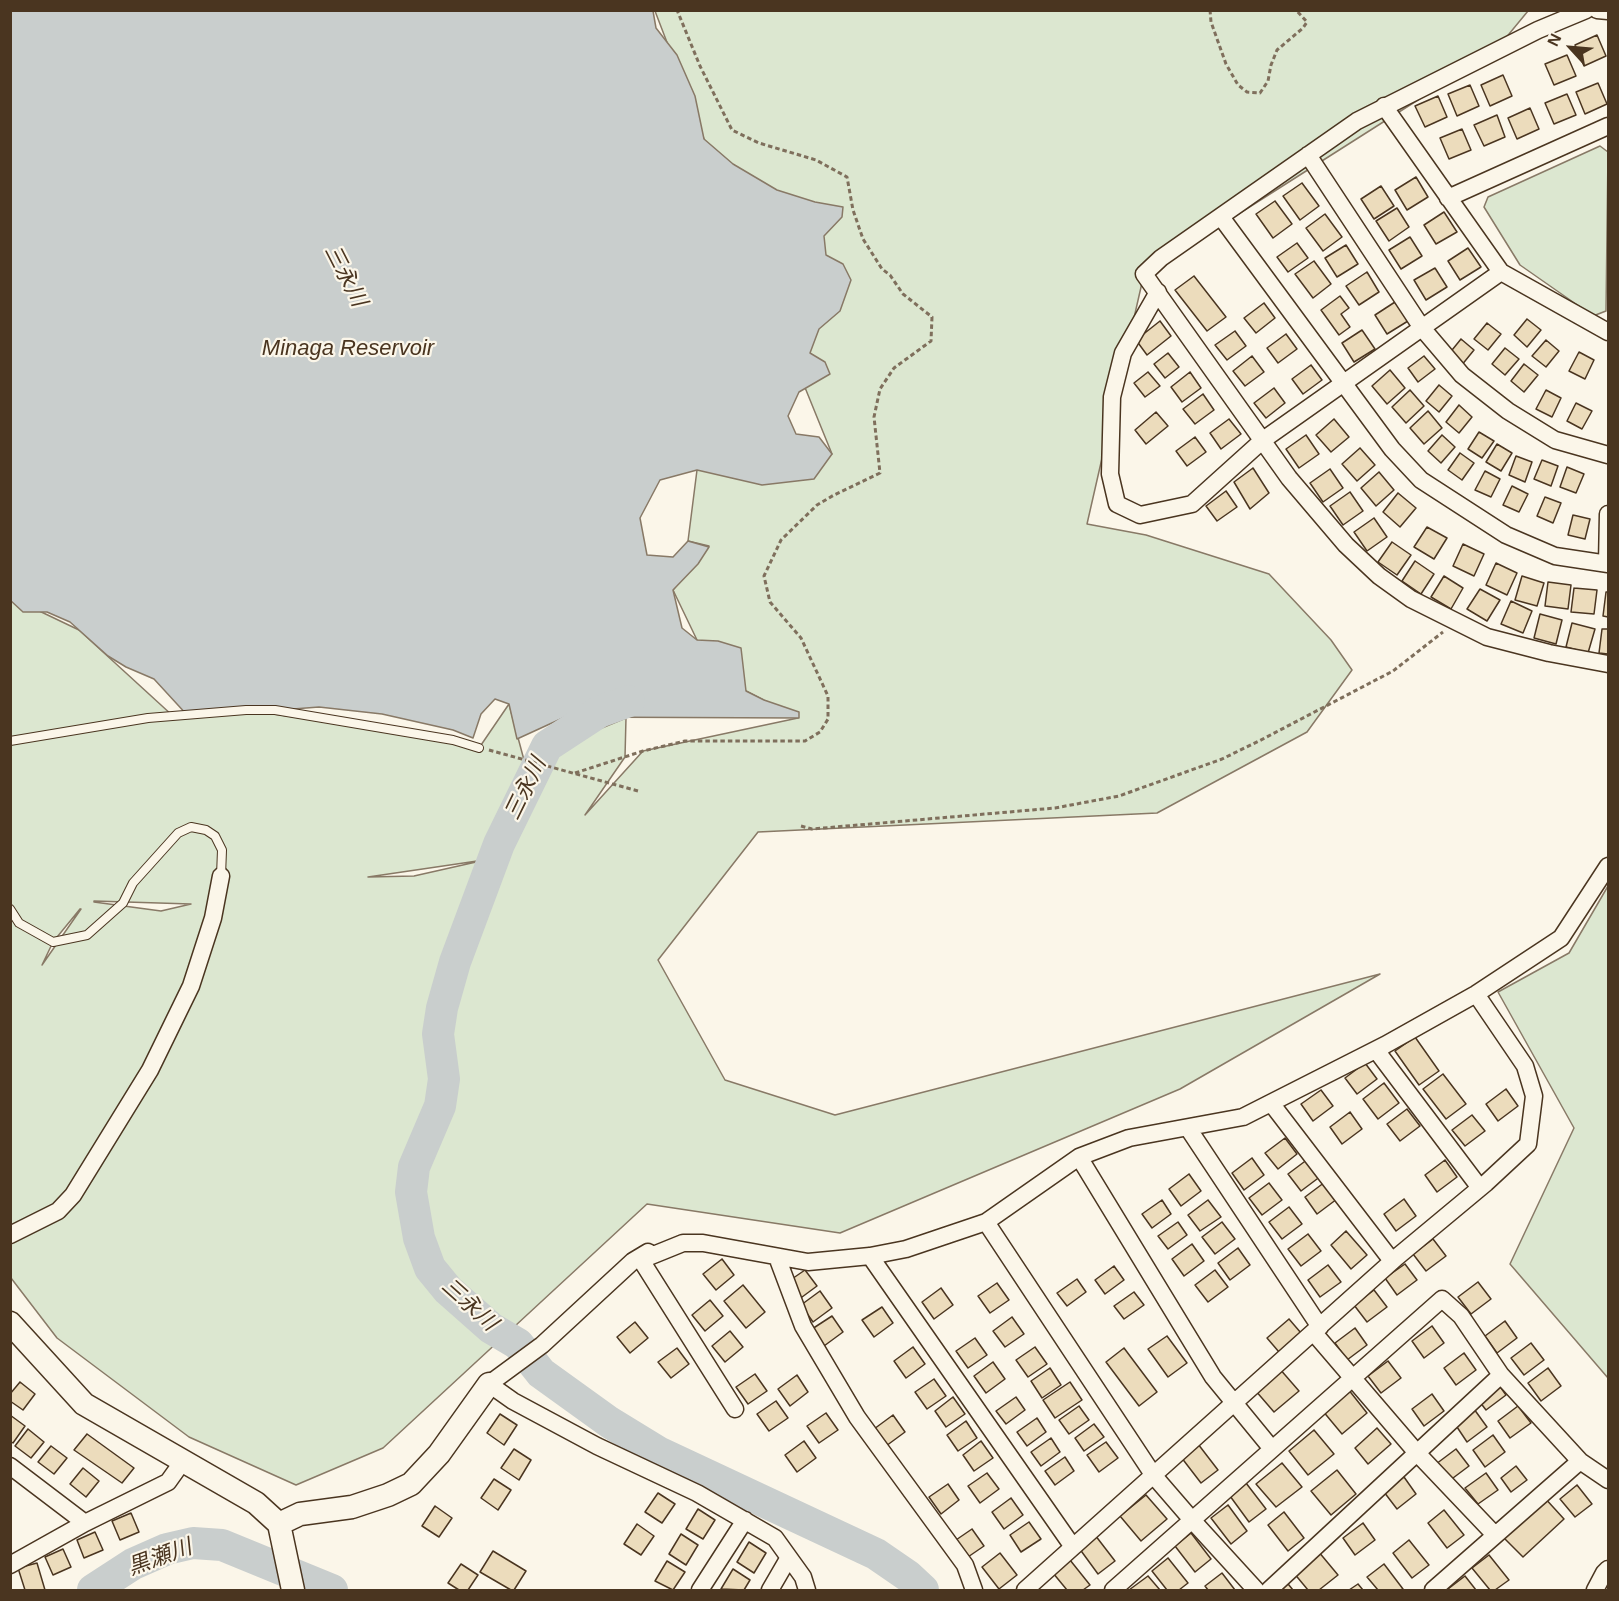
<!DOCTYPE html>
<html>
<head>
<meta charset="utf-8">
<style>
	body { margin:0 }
	#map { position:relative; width:1619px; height:1601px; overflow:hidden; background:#fbf6e9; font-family:Arial,sans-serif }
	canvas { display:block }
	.frame { position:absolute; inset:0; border:12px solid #4a3520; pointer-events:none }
	.north { position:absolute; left:1541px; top:18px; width:60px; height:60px; -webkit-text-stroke:4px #fbf6e9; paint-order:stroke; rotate:296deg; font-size:16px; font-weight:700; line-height:24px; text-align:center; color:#4a3520 }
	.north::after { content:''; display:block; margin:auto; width:21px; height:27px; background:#4a3520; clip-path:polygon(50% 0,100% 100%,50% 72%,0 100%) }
</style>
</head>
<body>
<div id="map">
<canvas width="1619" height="1601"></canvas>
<div class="frame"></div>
<div class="north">N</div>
</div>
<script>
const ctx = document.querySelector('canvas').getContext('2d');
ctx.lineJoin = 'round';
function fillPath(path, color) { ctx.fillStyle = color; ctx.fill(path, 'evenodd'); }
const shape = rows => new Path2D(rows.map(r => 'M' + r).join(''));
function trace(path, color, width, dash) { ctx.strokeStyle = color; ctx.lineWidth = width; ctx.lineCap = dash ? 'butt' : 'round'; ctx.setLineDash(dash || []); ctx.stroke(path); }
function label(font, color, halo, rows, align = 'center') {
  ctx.font = font + ' Arial,"Noto Sans JP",sans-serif'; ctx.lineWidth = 4.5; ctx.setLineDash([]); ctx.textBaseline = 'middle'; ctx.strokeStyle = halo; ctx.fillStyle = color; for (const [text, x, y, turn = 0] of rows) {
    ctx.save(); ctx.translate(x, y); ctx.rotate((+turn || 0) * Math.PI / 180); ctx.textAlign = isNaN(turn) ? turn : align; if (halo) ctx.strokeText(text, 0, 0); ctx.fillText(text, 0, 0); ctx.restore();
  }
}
const green = shape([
	[655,11,1528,11,1495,51,1144,274,1087,524,1146,535,1269,574,1331,640,1352,670,1307,732,1157,813,758,832,658,960,725,1080,835,1115,1380,974,1180,1089,840,1233,647,1204,383,1448,296,1485,189,1437,57,1338,11,1278,10,597,79,630,173,716,246,710,453,740,479,748,509,704,524,760,626,718,625,757,585,815,643,751,798,718,746,691,697,640,673,590,709,546,688,541,697,470,832,454,704,139,655,11],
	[485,860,414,876,368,877,484,860,485,860],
	[94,902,94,901,191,904,161,911,94,902],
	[80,909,81,909,42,965,53,942,80,909],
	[1600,146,1608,152,1606,311,1593,316,1520,265,1484,207,1488,197,1600,146],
	[1608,886,1608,1378,1510,1264,1574,1128,1498,992,1569,953,1608,886]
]);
const water = shape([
	[10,11,653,11,656,28,677,55,695,96,704,139,733,164,777,190,815,202,843,207,842,217,824,236,826,255,843,264,851,280,840,311,819,329,810,353,825,362,830,374,799,392,788,416,796,434,819,437,832,454,814,479,762,485,697,470,660,480,640,518,647,555,673,557,688,541,709,547,698,564,673,590,682,628,697,640,718,641,741,648,746,691,764,700,799,712,799,718,565,717,517,739,509,704,495,699,481,714,473,738,453,730,382,714,319,707,229,714,188,716,154,679,126,667,108,656,70,622,47,612,23,612,10,600,10,11]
]);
const river = shape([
	[629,701,599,712,547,746,499,844,455,962,442,1008,438,1034,444,1079,440,1106,414,1167,411,1192,419,1238,430,1268,448,1290,491,1328,518,1344,541,1373,609,1422,658,1452,876,1554,908,1576,923,1590],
	[93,1590,133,1564,167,1549,193,1543,222,1545,332,1590]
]);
const building = shape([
	[1597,35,1606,56,1584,66,1575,45,1597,35],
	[1567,55,1576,76,1554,85,1545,64,1567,55],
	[1503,75,1512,96,1490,106,1481,85,1503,75],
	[1598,83,1607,104,1585,114,1576,92,1598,83],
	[1470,85,1479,106,1457,116,1448,94,1470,85],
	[1567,94,1576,115,1554,124,1545,103,1567,94],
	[1438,96,1447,117,1425,127,1415,106,1438,96],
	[1530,108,1539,129,1517,139,1508,118,1530,108],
	[1497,115,1505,137,1484,146,1474,125,1497,115],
	[1462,129,1471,150,1449,159,1440,138,1462,129],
	[1416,177,1428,197,1407,210,1395,190,1416,177],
	[1302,183,1319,206,1300,220,1283,196,1302,183],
	[1381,186,1394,206,1374,219,1361,199,1381,186],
	[1275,201,1292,224,1273,238,1256,214,1275,201],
	[1397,208,1409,227,1389,241,1376,221,1397,208],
	[1444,212,1457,232,1436,244,1424,225,1444,212],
	[1325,214,1342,237,1323,251,1306,228,1325,214],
	[1410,237,1422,256,1401,269,1389,250,1410,237],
	[1297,243,1308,258,1288,272,1277,257,1297,243],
	[1346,245,1358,264,1337,277,1325,258,1346,245],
	[1468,248,1481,267,1460,280,1448,261,1468,248],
	[1314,261,1331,284,1313,298,1295,274,1314,261],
	[1435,268,1447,287,1426,300,1414,280,1435,268],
	[1367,272,1379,292,1359,305,1346,286,1367,272],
	[1194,276,1226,317,1207,331,1175,290,1194,276],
	[1340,296,1349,308,1341,314,1350,327,1339,335,1321,310,1340,296],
	[1395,302,1408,321,1387,334,1375,315,1395,302],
	[1264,303,1275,318,1256,333,1244,318,1264,303],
	[1527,319,1541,330,1527,347,1514,335,1527,319],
	[1160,321,1171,336,1147,355,1136,340,1160,321],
	[1487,323,1501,334,1488,350,1474,339,1487,323],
	[1362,330,1375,349,1354,362,1342,343,1362,330],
	[1235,331,1246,346,1227,360,1215,345,1235,331],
	[1286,334,1297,349,1278,363,1267,348,1286,334],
	[1461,339,1474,350,1461,366,1448,355,1461,339],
	[1546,340,1559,351,1546,367,1532,356,1546,340],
	[1505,348,1519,359,1505,375,1492,364,1505,348],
	[1579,352,1594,360,1585,379,1569,371,1579,352],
	[1168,353,1179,367,1165,378,1154,364,1168,353],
	[1252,356,1264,372,1245,386,1233,371,1252,356],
	[1424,356,1435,369,1418,382,1408,368,1424,356],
	[1524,364,1538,375,1524,392,1511,381,1524,364],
	[1311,365,1322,380,1303,394,1292,379,1311,365],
	[1390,370,1405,388,1387,404,1372,386,1390,370],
	[1148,372,1160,386,1145,397,1134,383,1148,372],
	[1190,372,1201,388,1182,402,1171,387,1190,372],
	[1439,385,1452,396,1439,412,1426,401,1439,385],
	[1274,388,1285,403,1266,418,1254,403,1274,388],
	[1410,390,1424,406,1406,423,1392,407,1410,390],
	[1546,390,1561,398,1552,417,1536,409,1546,390],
	[1203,394,1214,410,1195,424,1183,409,1203,394],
	[1576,403,1592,411,1582,429,1567,421,1576,403],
	[1459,405,1472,417,1459,433,1446,422,1459,405],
	[1428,411,1442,428,1424,444,1410,428,1428,411],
	[1156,412,1168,426,1146,444,1135,430,1156,412],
	[1229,419,1241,434,1221,449,1210,433,1229,419],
	[1334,419,1349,437,1331,452,1316,435,1334,419],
	[1479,432,1494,441,1482,458,1468,449,1479,432],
	[1306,435,1319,454,1299,468,1286,449,1306,435],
	[1442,435,1455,447,1441,463,1428,451,1442,435],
	[1195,437,1206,452,1187,466,1176,451,1195,437],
	[1497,444,1512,453,1501,471,1486,462,1497,444],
	[1360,448,1375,465,1357,481,1342,464,1360,448],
	[1460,453,1474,463,1462,480,1448,470,1460,453],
	[1516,456,1532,462,1525,482,1509,475,1516,456],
	[1542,460,1558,466,1551,486,1534,479,1542,460],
	[1567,467,1584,474,1576,493,1560,487,1567,467],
	[1253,468,1269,493,1250,509,1234,482,1253,468],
	[1330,469,1343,488,1323,502,1310,483,1330,469],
	[1485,471,1500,479,1491,497,1475,490,1485,471],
	[1379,472,1394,490,1376,506,1361,488,1379,472],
	[1512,486,1528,494,1519,512,1503,505,1512,486],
	[1226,491,1237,507,1217,521,1206,506,1226,491],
	[1350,492,1363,511,1343,525,1330,506,1350,492],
	[1398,493,1416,508,1400,527,1383,512,1398,493],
	[1545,497,1561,503,1553,523,1537,516,1545,497],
	[1573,515,1590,519,1585,539,1568,535,1573,515],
	[1374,518,1387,537,1367,551,1354,532,1374,518],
	[1427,527,1447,538,1434,559,1414,547,1427,527],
	[1392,542,1411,555,1397,575,1378,562,1392,542],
	[1463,544,1484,554,1474,576,1453,566,1463,544],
	[1415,561,1434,574,1421,594,1402,581,1415,561],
	[1496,563,1517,573,1507,595,1486,585,1496,563],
	[1444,576,1463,588,1451,609,1431,597,1444,576],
	[1522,576,1544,583,1537,606,1515,600,1522,576],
	[1548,582,1571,585,1568,609,1545,606,1548,582],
	[1574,588,1597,590,1594,614,1571,612,1574,588],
	[1480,589,1500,600,1487,621,1467,609,1480,589],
	[1606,592,1608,592,1608,617,1603,616,1606,592],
	[1511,601,1532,611,1523,633,1501,624,1511,601],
	[1540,614,1562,620,1556,644,1534,638,1540,614],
	[1572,623,1595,629,1588,653,1566,647,1572,623],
	[1602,629,1608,629,1608,654,1599,653,1602,629],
	[1415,1037,1439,1071,1419,1085,1395,1051,1415,1037],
	[1365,1063,1377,1079,1357,1094,1345,1078,1365,1063],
	[1443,1074,1466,1104,1446,1119,1423,1089,1443,1074],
	[1384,1083,1399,1103,1378,1119,1363,1099,1384,1083],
	[1506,1089,1518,1106,1498,1121,1486,1104,1506,1089],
	[1321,1090,1333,1106,1313,1121,1301,1104,1321,1090],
	[1407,1109,1420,1126,1400,1141,1387,1124,1407,1109],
	[1350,1112,1362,1129,1342,1144,1330,1127,1350,1112],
	[1472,1115,1485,1131,1465,1146,1452,1130,1472,1115],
	[1285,1138,1297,1154,1278,1169,1265,1153,1285,1138],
	[1252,1158,1264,1175,1244,1190,1232,1173,1252,1158],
	[1308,1159,1321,1176,1301,1191,1288,1174,1308,1159],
	[1445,1160,1457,1177,1437,1192,1425,1175,1445,1160],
	[1189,1174,1201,1191,1181,1206,1169,1189,1189,1174],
	[1325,1182,1337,1199,1317,1214,1305,1197,1325,1182],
	[1269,1183,1282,1200,1262,1215,1249,1198,1269,1183],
	[1404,1199,1416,1216,1396,1231,1384,1214,1404,1199],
	[1162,1200,1171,1214,1152,1228,1142,1214,1162,1200],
	[1208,1200,1221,1217,1200,1231,1188,1215,1208,1200],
	[1289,1207,1302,1224,1282,1239,1269,1222,1289,1207],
	[1178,1222,1187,1235,1168,1249,1158,1236,1178,1222],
	[1222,1222,1235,1239,1215,1254,1202,1237,1222,1222],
	[1346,1231,1367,1255,1351,1269,1331,1245,1346,1231],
	[1308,1234,1321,1251,1301,1266,1288,1249,1308,1234],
	[1433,1239,1446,1256,1426,1271,1413,1254,1433,1239],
	[1192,1244,1204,1261,1184,1276,1172,1259,1192,1244],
	[1238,1248,1250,1265,1230,1280,1218,1263,1238,1248],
	[722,1259,734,1275,716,1290,703,1274,722,1259],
	[1405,1264,1417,1280,1397,1295,1385,1278,1405,1264],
	[1328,1265,1341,1282,1320,1297,1308,1280,1328,1265],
	[1114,1266,1124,1280,1105,1294,1095,1280,1114,1266],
	[805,1270,817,1286,798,1300,786,1283,805,1270],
	[1215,1270,1228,1287,1208,1302,1195,1285,1215,1270],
	[1077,1279,1086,1292,1067,1306,1057,1293,1077,1279],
	[1478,1282,1491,1299,1471,1314,1458,1297,1478,1282],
	[997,1283,1009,1300,990,1313,978,1296,997,1283],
	[743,1285,765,1312,746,1328,724,1301,743,1285],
	[941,1288,953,1305,934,1319,922,1302,941,1288],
	[1374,1290,1387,1307,1367,1322,1354,1305,1374,1290],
	[820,1291,832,1308,813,1322,801,1305,820,1291],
	[1134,1292,1144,1305,1124,1319,1114,1306,1134,1292],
	[710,1300,723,1316,705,1331,692,1315,710,1300],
	[882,1307,893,1323,874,1337,862,1320,882,1307],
	[832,1316,843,1332,824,1346,812,1329,832,1316],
	[1012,1317,1024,1334,1005,1347,993,1331,1012,1317],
	[1289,1319,1301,1333,1279,1352,1267,1338,1289,1319],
	[1505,1321,1517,1338,1497,1353,1485,1336,1505,1321],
	[635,1322,648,1338,630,1353,617,1337,635,1322],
	[1432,1326,1444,1343,1424,1358,1412,1341,1432,1326],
	[1355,1328,1367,1345,1347,1360,1335,1343,1355,1328],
	[730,1331,743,1347,725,1362,712,1346,730,1331],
	[1167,1336,1187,1363,1168,1377,1148,1349,1167,1336],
	[975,1338,987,1355,968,1368,956,1351,975,1338],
	[1531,1343,1544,1360,1524,1375,1511,1358,1531,1343],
	[913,1347,925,1364,906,1378,894,1361,913,1347],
	[1035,1347,1047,1364,1028,1377,1016,1360,1035,1347],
	[677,1348,689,1364,671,1378,658,1362,677,1348],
	[1124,1348,1157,1392,1139,1406,1106,1362,1124,1348],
	[1464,1353,1476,1370,1456,1385,1444,1368,1464,1353],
	[1388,1361,1401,1378,1381,1393,1368,1376,1388,1361],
	[993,1362,1005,1379,986,1393,974,1376,993,1362],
	[1050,1368,1061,1385,1042,1398,1031,1381,1050,1368],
	[1279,1368,1299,1391,1274,1412,1255,1390,1279,1368],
	[1548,1368,1561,1386,1541,1401,1528,1383,1548,1368],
	[755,1374,767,1391,748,1404,736,1387,755,1374],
	[797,1375,808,1392,790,1406,778,1389,797,1375],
	[1494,1378,1506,1395,1486,1410,1473,1393,1494,1378],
	[934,1379,946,1396,927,1409,915,1392,934,1379],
	[20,1382,35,1394,23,1410,10,1401,10,1394,20,1382],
	[1070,1382,1082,1400,1055,1418,1043,1400,1070,1382],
	[1348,1389,1367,1413,1342,1434,1322,1410,1348,1389],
	[1432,1394,1444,1411,1424,1426,1412,1409,1432,1394],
	[953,1397,965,1414,946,1427,935,1411,953,1397],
	[1016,1397,1025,1410,1006,1424,996,1411,1016,1397],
	[776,1401,788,1418,769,1431,757,1414,776,1401],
	[1079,1406,1089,1420,1069,1434,1059,1420,1079,1406],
	[1518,1406,1531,1423,1510,1438,1498,1421,1518,1406],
	[1474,1409,1487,1427,1467,1442,1455,1424,1474,1409],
	[826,1413,838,1430,819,1443,807,1426,826,1413],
	[500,1414,517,1425,504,1445,487,1433,500,1414],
	[10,1415,25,1426,13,1443,10,1441,10,1415],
	[893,1415,905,1432,886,1446,874,1429,893,1415],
	[1037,1418,1046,1432,1027,1446,1017,1432,1037,1418],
	[966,1421,977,1438,958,1451,947,1435,966,1421],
	[1094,1424,1104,1437,1084,1451,1075,1438,1094,1424],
	[1377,1428,1391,1444,1368,1464,1355,1448,1377,1428],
	[28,1429,44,1442,31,1458,15,1446,28,1429],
	[1314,1430,1334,1454,1308,1475,1289,1451,1314,1430],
	[87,1434,134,1468,122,1483,74,1450,87,1434],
	[1493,1435,1505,1452,1485,1467,1473,1450,1493,1435],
	[1051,1438,1060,1452,1041,1466,1031,1452,1051,1438],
	[804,1441,816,1458,797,1472,785,1455,804,1441],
	[981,1441,993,1458,974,1471,963,1455,981,1441],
	[1106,1442,1118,1458,1099,1472,1087,1455,1106,1442],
	[1198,1444,1218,1470,1201,1483,1181,1457,1198,1444],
	[51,1446,67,1458,54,1474,38,1462,51,1446],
	[514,1449,531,1460,519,1480,501,1468,514,1449],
	[1456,1449,1469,1466,1449,1481,1436,1464,1456,1449],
	[1065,1457,1074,1471,1055,1485,1045,1471,1065,1457],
	[1282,1463,1302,1487,1276,1507,1256,1484,1282,1463],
	[1516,1466,1527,1480,1511,1492,1501,1478,1516,1466],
	[83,1468,99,1481,86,1497,70,1484,83,1468],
	[1337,1470,1356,1494,1331,1515,1311,1491,1337,1470],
	[987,1473,999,1489,980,1503,968,1486,987,1473],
	[1486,1473,1498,1490,1478,1504,1465,1488,1486,1473],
	[1404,1477,1416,1494,1397,1509,1384,1492,1404,1477],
	[494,1479,511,1490,498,1510,481,1498,494,1479],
	[1246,1483,1266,1509,1249,1522,1230,1496,1246,1483],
	[948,1484,959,1500,941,1514,929,1497,948,1484],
	[1577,1485,1592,1504,1575,1517,1560,1499,1577,1485],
	[658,1493,675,1504,662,1523,645,1512,658,1493],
	[1146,1495,1167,1519,1141,1541,1120,1516,1146,1495],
	[1543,1496,1564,1519,1523,1557,1501,1535,1543,1496],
	[1011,1498,1023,1515,1004,1529,992,1512,1011,1498],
	[1228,1505,1247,1531,1231,1544,1211,1518,1228,1505],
	[435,1506,452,1518,439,1537,422,1526,435,1506],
	[698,1509,715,1520,703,1539,686,1529,698,1509],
	[1444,1510,1464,1535,1447,1548,1428,1523,1444,1510],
	[1284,1512,1304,1538,1288,1551,1268,1525,1284,1512],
	[131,1513,139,1532,120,1540,112,1521,131,1513],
	[1029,1522,1041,1539,1021,1552,1010,1535,1029,1522],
	[1363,1523,1375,1540,1355,1555,1343,1538,1363,1523],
	[637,1524,654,1536,641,1555,624,1544,637,1524],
	[972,1529,984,1546,965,1559,953,1542,972,1529],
	[95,1532,103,1550,84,1558,77,1540,95,1532],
	[1191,1533,1211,1559,1195,1572,1175,1546,1191,1533],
	[681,1534,698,1545,686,1565,669,1554,681,1534],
	[1095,1535,1115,1561,1098,1574,1079,1548,1095,1535],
	[1409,1540,1429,1565,1412,1578,1393,1553,1409,1540],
	[749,1542,766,1553,754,1573,737,1562,749,1542],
	[63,1549,71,1567,53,1575,45,1557,63,1549],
	[493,1551,526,1571,514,1590,511,1590,480,1572,493,1551],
	[1318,1551,1338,1575,1319,1590,1308,1590,1293,1572,1318,1551],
	[1000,1553,1017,1575,999,1589,982,1567,1000,1553],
	[1489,1555,1509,1580,1495,1590,1490,1590,1472,1568,1489,1555],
	[1168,1558,1188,1583,1179,1590,1167,1590,1152,1571,1168,1558],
	[1070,1560,1090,1585,1083,1590,1067,1590,1053,1573,1070,1560],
	[667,1561,685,1572,673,1590,655,1581,667,1561],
	[37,1563,45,1590,25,1590,18,1568,37,1563],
	[461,1564,478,1575,468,1590,459,1590,448,1583,461,1564],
	[1384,1564,1403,1589,1401,1590,1378,1590,1367,1577,1384,1564],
	[733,1569,750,1580,744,1590,721,1589,733,1569],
	[1222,1573,1235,1590,1208,1590,1205,1586,1222,1573],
	[1148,1576,1160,1590,1129,1590,1148,1576],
	[1465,1576,1476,1590,1449,1590,1448,1589,1465,1576],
	[1284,1579,1293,1590,1269,1590,1284,1579],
	[1358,1584,1363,1590,1349,1590,1358,1584]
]);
const path = shape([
	[1210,10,1211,22,1226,64,1238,85,1247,92,1260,93,1268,81,1271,65,1277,50,1303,28,1307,22,1296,10],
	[489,750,638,791],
	[575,773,643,751,685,741,805,741,820,732,828,719,828,696,801,638,770,602,764,576,781,540,817,505,834,495,880,473,874,417,880,389,894,368,931,341,932,317,903,294,890,275,882,269,863,239,853,210,847,177,816,160,759,143,732,130,700,66,677,10],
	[801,826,812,829,1055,808,1119,796,1222,759,1259,741,1393,671,1443,632]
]);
const lane = shape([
	[10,741,148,718,246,710,275,710,453,740,479,748],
	[10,909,19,923,53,942,87,935,123,903,133,883,178,833,191,827,206,830,215,836,222,850,221,876]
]);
const street = shape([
	[1586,10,1538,30,1357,121,1161,258,1144,274,1289,478,1346,545,1379,576,1411,599,1487,637,1549,653,1608,664],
	[1597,10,1608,11],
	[1384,106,1501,272,1608,332],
	[1308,155,1422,328,1462,375,1508,411,1555,440,1608,455],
	[1448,198,1608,126],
	[1221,217,1392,449,1421,480,1506,535,1555,556,1608,564],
	[1158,292,1123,353,1112,397,1110,474,1117,504,1140,515,1192,504,1263,440,1501,272],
	[1607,564,1608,514],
	[1376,1050,1480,1188],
	[1271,1103,1392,1261],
	[1188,1128,1320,1327],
	[1079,1157,1213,1377,1272,1449],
	[986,1222,1154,1476,1192,1520,1256,1590],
	[10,1235,58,1211,73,1195,150,1070,191,986,213,918,221,876],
	[648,1252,633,1261,542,1345,489,1384,513,1401,597,1446,697,1493,775,1538,803,1577,807,1590],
	[870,1256,1073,1547],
	[777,1257,803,1326,857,1417,965,1565,974,1590],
	[641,1260,683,1243,703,1243,808,1262,870,1256,906,1249,986,1222,1079,1157,1129,1138,1243,1117,1385,1045,1476,994,1561,938,1608,866],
	[641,1260,735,1409],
	[1314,1333,1417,1453,1495,1535],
	[10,1466,85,1523],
	[10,1565,85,1523,168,1482,183,1461],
	[700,1590,745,1520],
	[770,1590,788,1559],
	[1025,1590,1397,1257,1486,1183,1528,1144,1534,1096,1525,1066,1476,994],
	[1113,1590,1442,1299,1461,1316,1501,1375,1580,1461],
	[1269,1590,1501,1375],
	[1433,1590,1580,1461,1608,1480],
	[1595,1590,1604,1573,1608,1569]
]);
const secondary = shape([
	[10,1323,84,1404,256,1503,279,1524,293,1590],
	[279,1524,300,1514,352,1507,388,1495,411,1484,439,1454,489,1384]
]);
const waterNames = [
	["三永川",345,276,63],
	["Minaga Reservoir",348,349],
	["三永川",526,789,-64],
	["三永川",469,1305,42],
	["黒瀬川",160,1558,-20]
];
fillPath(green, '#dce7d0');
trace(green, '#887966', 1.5);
fillPath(water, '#c9cecd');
trace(water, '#887966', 1.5);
trace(river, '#c9cecd', 32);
fillPath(building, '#ecdcbc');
trace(building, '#4a3520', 1.5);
trace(lane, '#4a3520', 10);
trace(street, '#4a3520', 19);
trace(secondary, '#4a3520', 25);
trace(path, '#7f6f5c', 3, [4.5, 3]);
trace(lane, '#fbf6e9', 8);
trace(street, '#fbf6e9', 16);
trace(secondary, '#fbf6e9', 22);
label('italic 22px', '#4a3520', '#fbf6e9', waterNames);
</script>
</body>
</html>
